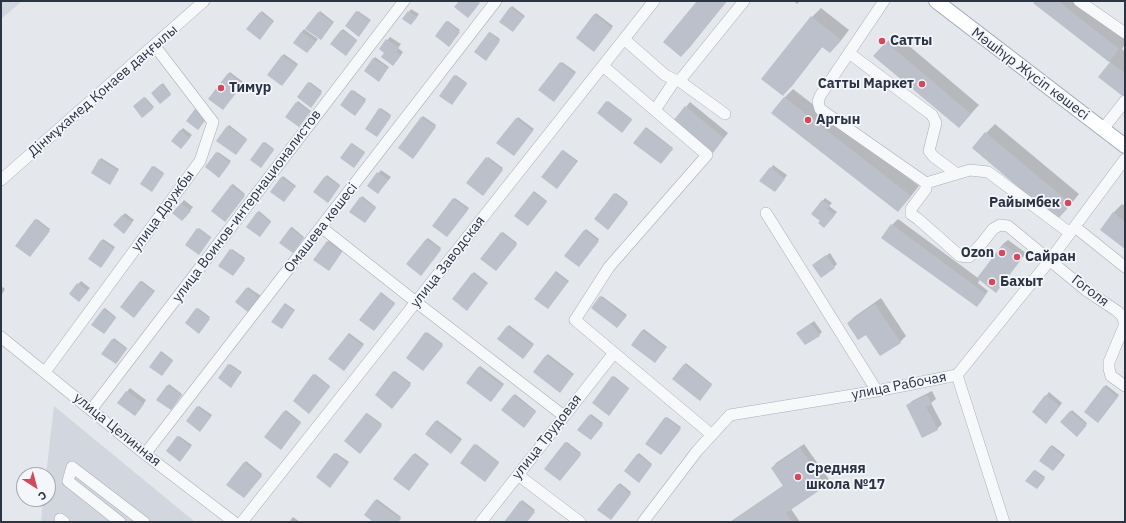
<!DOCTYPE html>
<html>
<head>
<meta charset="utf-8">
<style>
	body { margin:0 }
	#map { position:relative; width:1126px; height:523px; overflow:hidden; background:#e4e7ec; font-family:"IBM Plex Sans",sans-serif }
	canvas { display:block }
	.frame { position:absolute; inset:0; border:2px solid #2b3445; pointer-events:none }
	.north { position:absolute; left:16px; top:467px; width:40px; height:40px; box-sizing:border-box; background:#f4f6f9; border:1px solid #a4a8b1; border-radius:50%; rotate:144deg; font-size:11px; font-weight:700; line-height:16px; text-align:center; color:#2b3445 }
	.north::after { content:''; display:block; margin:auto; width:14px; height:18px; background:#d1495b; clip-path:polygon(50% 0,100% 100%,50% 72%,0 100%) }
</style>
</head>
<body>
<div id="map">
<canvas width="1126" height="523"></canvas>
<div class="frame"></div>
<div class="north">С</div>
</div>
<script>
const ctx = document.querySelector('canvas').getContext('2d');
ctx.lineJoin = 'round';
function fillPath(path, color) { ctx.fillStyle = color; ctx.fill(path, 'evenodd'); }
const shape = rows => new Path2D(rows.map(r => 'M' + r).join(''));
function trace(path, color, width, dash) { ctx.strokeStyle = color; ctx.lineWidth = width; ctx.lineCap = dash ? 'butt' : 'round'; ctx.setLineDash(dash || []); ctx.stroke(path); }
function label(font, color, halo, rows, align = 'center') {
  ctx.font = font + ' "IBM Plex Sans",sans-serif'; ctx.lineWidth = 3.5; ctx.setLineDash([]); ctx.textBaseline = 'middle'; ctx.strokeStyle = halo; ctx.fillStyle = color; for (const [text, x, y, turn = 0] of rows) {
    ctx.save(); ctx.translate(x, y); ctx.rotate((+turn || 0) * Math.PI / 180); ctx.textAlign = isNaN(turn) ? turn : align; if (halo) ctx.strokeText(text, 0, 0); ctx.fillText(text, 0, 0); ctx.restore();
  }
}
const built = shape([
	[1,1,22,1,1,19],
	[54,406,195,522,41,522,43,499,48,499,48,475,46,475]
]);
const shadow = shape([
	[698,1,727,1,690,47,681,56],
	[794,1,800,1,797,4],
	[1037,1,1087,1,1125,31,1125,44,1122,49,1125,52,1125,97,1111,63,1035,3],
	[512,6,525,16,514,30,511,7],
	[821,8,849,30,839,43,830,52,823,46,792,86,783,95,812,17],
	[411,9,419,14,414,21,409,12],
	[262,11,274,21,260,39,248,29],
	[320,11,334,22,322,38,307,28],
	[358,11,371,20,360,34,357,12],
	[596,13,613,26,594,51,577,38],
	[448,21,460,30,450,44,446,22],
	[304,29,318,39,310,49,294,42],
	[343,29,357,40,347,54,331,44],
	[490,32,500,39,487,58,489,33],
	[895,34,979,105,959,127,886,43],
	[390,37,401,44,398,48,403,52,396,62,380,49],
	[284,54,298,64,283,84,268,75],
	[375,57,389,67,380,79,365,70],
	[562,62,576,72,554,100,540,90],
	[230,72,243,82,224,108,209,99],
	[456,75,467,83,453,103,455,76],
	[310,82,322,91,312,105,309,83],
	[163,83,171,94,160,103,152,93],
	[793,89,919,186,907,201,784,98],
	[353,90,366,99,356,113,352,91],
	[145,97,154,107,143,116,134,106],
	[298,101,311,111,300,125,286,117],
	[608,101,632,119,622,131,598,113],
	[690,102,728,133,717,147,686,107],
	[381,108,391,115,378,134,380,109],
	[423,116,436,125,414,156,400,148],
	[518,117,534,129,513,155,498,143],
	[995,124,1079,194,1066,210,1057,219,986,133],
	[229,125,247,139,237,153,218,140],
	[646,127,673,148,661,163,635,143],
	[183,128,192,135,184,145,180,131],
	[265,142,274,149,262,166,264,143],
	[352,143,365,152,355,165,351,144],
	[563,150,578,161,557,188,542,177],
	[218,152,231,161,220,175,217,153],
	[488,157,503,168,484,193,468,183],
	[101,158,119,169,111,182,92,173],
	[773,165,787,175,777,188,771,168],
	[154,166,164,173,153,189,153,167],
	[381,170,391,177,378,193,368,186],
	[327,175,340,185,329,201,326,177],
	[283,176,296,186,285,200,271,191],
	[233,184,245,194,226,219,231,185],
	[534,191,547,201,528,225,516,215],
	[616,193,628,202,609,228,615,194],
	[362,196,376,207,366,221,361,198],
	[455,198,469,208,448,235,454,199],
	[825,198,832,203,829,206,837,212,827,224,812,214],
	[184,200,193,207,185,217,173,213],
	[1122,204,1125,206,1125,248,1113,213],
	[259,211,271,221,261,235,258,212],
	[125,213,134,220,126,229,115,225],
	[37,219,50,229,31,254,36,220],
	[898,219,978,278,1003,244,1008,240,1026,253,1000,287,980,279,978,283,988,291,980,303,892,225],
	[292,227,304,237,294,251,290,228],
	[199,228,211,237,200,253,198,229],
	[586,229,599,239,580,265,565,256],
	[503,232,517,243,497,269,502,233],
	[428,238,441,248,421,275,407,264],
	[103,239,115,247,102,266,89,259],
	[329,240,343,250,330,269,328,242],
	[232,249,245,258,234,274,231,250],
	[830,253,837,264,834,267,813,265],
	[556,271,569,281,549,307,555,272],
	[474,272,488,283,468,308,453,299],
	[81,281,90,288,82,297,70,293],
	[142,281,155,291,135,316,140,282],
	[1,286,5,289,1,296],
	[248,287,261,296,249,312,236,302],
	[381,292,395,303,375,329,360,319],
	[602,296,627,315,617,327,592,308],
	[881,298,906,336,900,342,848,323,854,317],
	[285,303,295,310,283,327,284,304],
	[105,308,116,317,105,332,103,309],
	[198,308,210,317,200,331,197,309],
	[814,321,822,332,819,335,798,333],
	[509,325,534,344,523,358,498,339],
	[644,329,667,347,655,362,632,345],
	[427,332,443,344,423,370,407,358],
	[349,333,364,344,344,370,330,359],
	[114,338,127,348,117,362,103,353],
	[161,351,173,360,163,374,160,352],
	[548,354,574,374,560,391,534,372],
	[686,363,712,384,700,399,674,379],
	[230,364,242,372,232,385,229,365],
	[480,366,504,384,490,401,467,383],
	[395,371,411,383,392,408,394,372],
	[315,374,330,386,310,411,314,375],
	[614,376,629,388,608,414,593,403],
	[169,384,182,394,172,408,158,399],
	[1106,385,1119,395,1099,420,1085,412],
	[130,388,146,400,138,412,118,403],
	[932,391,936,399,931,403,942,424,937,429,907,406,912,401],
	[1049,392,1062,403,1049,419,1033,412],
	[515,394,536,411,524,427,502,410],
	[199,406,212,415,201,429,198,407],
	[286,410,301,422,282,448,265,437],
	[1072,410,1087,423,1077,435,1062,422],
	[367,413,382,424,360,452,345,441],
	[591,414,603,423,591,439,579,430],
	[667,417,681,427,662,453,666,418],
	[437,420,462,439,451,452,426,434],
	[179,436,192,445,181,459,178,437],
	[567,442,581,453,561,479,565,443],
	[476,444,499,462,485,481,475,445],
	[804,444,830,481,825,485,791,509,800,522,730,522,784,485,772,468,776,463],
	[1052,445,1065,455,1052,470,1040,460],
	[336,453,349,462,330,486,335,454],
	[415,453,429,464,409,490,395,479],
	[639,453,652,464,638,481,625,471],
	[246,461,262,474,245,496,228,484],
	[1035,470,1045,477,1037,488,1027,481],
	[620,483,631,492,612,518,599,510],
	[377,499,401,517,397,522,375,522,365,515],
	[522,500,535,510,526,522,505,522],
	[293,517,300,522,289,522]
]);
const building = shape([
	[459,1,477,1,480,3,468,18,454,7],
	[697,1,727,1,681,57,663,42],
	[1036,1,1058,1,1119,49,1109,62,1033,3],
	[510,7,524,17,513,32,499,22],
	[356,11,370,21,359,37,345,26],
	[408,11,417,17,411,25,402,19],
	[260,12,273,22,260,40,246,29],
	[318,12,333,23,321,40,305,29],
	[594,14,612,28,594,52,576,38],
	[811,16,841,40,830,53,822,47,783,96,761,79],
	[446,21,460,32,449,47,435,36],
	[341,30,357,41,346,56,330,44],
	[301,32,316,42,307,53,293,43],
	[489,32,500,41,486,61,474,52],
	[386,39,399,48,396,52,401,55,393,66,381,57,384,53,379,49],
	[886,42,971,114,959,128,873,56],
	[282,55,297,66,282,86,267,75],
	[373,58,388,68,379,82,364,71],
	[560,62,575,74,554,102,538,90],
	[1110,62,1125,73,1125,98,1098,77],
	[228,73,243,84,223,110,208,99],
	[454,75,467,84,452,105,439,96],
	[308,82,322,93,311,108,297,97],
	[161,84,171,95,160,104,151,93],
	[351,90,366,101,355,116,340,105],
	[144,97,153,109,142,118,133,106],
	[784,97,911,196,898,212,771,113],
	[606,101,632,120,622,133,597,113],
	[296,102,310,112,299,127,285,117],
	[685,106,724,138,713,153,673,121],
	[379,108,391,117,377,137,365,129],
	[195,109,207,118,198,130,186,121],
	[421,117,436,127,413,159,398,148],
	[516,118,533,131,514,156,496,143],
	[227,126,247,140,236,155,216,141],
	[645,128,673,149,661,164,633,143],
	[180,130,190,138,181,149,171,141],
	[985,132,1071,204,1057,220,972,148],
	[263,142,274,150,261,168,250,160],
	[351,143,365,153,354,168,340,158],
	[562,150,577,162,557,189,541,177],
	[216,152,230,163,219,178,205,167],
	[486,157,503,170,483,196,466,183],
	[99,159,118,171,110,185,91,173],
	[152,166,164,174,152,192,140,184],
	[770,167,785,179,775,192,759,181],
	[377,172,388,180,378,194,367,186],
	[325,176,340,186,328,203,313,192],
	[281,177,295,187,284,202,270,192],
	[231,185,245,196,225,222,211,211],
	[533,192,547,202,528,226,514,216],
	[614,193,628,204,608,230,594,219],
	[360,197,376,208,365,223,349,212],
	[453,198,468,210,447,237,432,226],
	[822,200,830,206,827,209,835,215,824,228,818,223,820,221,811,214],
	[181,203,191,211,182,221,172,213],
	[257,212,271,222,260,237,246,227],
	[1113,212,1125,222,1125,249,1100,230],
	[122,215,132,223,124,234,113,225],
	[35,219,50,231,30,257,15,246],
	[891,224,986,294,977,307,881,238],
	[197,228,211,238,199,255,185,245],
	[290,228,304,238,293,253,279,243],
	[584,230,599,241,579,267,564,256],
	[501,232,517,245,496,271,480,259],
	[426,239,441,250,421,276,406,264],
	[101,240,114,249,101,268,88,259],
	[327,241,342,252,329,271,313,260],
	[1003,244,1022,258,996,293,977,278],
	[230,249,245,260,233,276,218,266],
	[826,255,835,268,821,278,812,265],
	[555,272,568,282,548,309,534,299],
	[472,273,487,284,467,311,452,299],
	[140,281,154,292,134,318,120,307],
	[77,283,88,291,79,302,69,294],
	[246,288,260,298,249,313,235,302],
	[380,293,395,304,374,331,359,320],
	[600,296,626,317,617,328,591,308],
	[284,304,294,311,282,329,271,322],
	[875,304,901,343,880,356,866,335,858,340,847,323],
	[196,308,210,319,199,334,185,323],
	[103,309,116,318,104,334,91,325],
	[811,323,820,336,805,345,796,333],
	[507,326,533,346,523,359,497,339],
	[642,330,666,348,655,363,631,345],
	[425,332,443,346,423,371,406,358],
	[348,334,363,346,344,371,328,359],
	[112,339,127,349,116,364,101,354],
	[160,352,173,361,162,376,149,367],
	[546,355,573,375,560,393,533,372],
	[228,364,241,373,231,388,218,378],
	[684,364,712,385,700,401,672,379],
	[478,367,503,386,491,402,466,383],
	[393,371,411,385,392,409,375,395],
	[313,374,330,387,309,414,293,401],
	[612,376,629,389,609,416,592,403],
	[167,385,182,395,171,410,156,400],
	[1104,386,1118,397,1098,423,1084,412],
	[126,391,144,404,135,416,117,403],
	[513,395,536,412,524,428,501,410],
	[927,395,932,404,926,407,938,430,922,438,906,405],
	[1045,395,1060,406,1046,424,1032,412],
	[197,406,211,417,200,432,186,421],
	[284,411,301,423,281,450,264,437],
	[1070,411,1087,425,1077,437,1060,422],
	[366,413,382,426,360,454,344,441],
	[589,415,603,425,591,440,577,430],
	[665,417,681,429,661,455,645,444],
	[435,421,461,441,451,454,425,434],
	[177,436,191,447,180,462,166,451],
	[565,442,581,455,560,481,544,469],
	[474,444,499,463,485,482,460,463],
	[1050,446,1064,457,1053,471,1039,461],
	[800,448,826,486,786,513,792,522,731,522,783,486,771,468],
	[334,453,348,464,330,488,316,477],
	[413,454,428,465,409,491,393,479],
	[637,454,652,465,639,483,624,471],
	[244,462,262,476,244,498,226,485],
	[1034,470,1045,479,1037,489,1025,481],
	[618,484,631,494,611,520,597,510],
	[375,500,401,519,398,522,373,522,364,515],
	[520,501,535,512,527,522,504,522]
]);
const minor = shape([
	[884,1,820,96,818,102,820,109,926,183,926,189,911,209,911,214,918,219,960,256,969,257,982,243,993,229,1000,225,1008,226,1087,291,1117,311,1122,316,1125,324,1109,362,1109,369,1111,376,1125,386],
	[1079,1,1125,33],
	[624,39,665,75,675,80,678,80,681,79,744,1],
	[849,53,932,115,936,123,929,151,934,157,957,174],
	[603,66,707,155,609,267,575,320,712,435],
	[678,80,725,114],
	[655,110,675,80],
	[1103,129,1125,101],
	[1,180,204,1],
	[926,183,970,170,988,172,1070,233],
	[766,213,877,391],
	[321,227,416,302,564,416],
	[1075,227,1125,267],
	[1,337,145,454,234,522],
	[45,372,200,161,213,122,154,45],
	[957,375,1004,522],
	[91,410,404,1],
	[145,454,496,1],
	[518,475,580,522],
	[60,519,64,522],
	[120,522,68,481,72,467,144,522],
	[242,522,654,1],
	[481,522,614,353],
	[643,522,697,451,730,415,877,391,957,375,1050,260,1125,159]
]);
const major = shape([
	[936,1,1125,146]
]);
const markers = [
	[882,41,4,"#d1495b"],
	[922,84,4,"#d1495b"],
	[221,88,4,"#d1495b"],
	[808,120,4,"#d1495b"],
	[1068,203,4,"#d1495b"],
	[1002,253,4,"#d1495b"],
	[1017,257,4,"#d1495b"],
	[992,282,4,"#d1495b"],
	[798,477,4,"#d1495b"]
];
const poiNames = [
	["Сатты",890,41],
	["Сатты Маркет",914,84,"right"],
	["Тимур",229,88],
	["Аргын",816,120],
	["Райымбек",1060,203,"right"],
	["Ozon",994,253,"right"],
	["Сайран",1025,257],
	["Бахыт",1000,282],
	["Средняя",806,469],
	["школа №17",806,485]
];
const streetNames = [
	["Мәшһүр Жүсіп көшесі",1030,74,37],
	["Дінмұхамед Қонаев даңғылы",103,91,-41],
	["улица Воинов-интернационалистов",247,206,-53],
	["улица Дружбы",163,211,-54],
	["Омашева көшесі",321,228,-52],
	["улица Заводская",448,262,-52],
	["Гоголя",1090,291,37],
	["улица Рабочая",899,386,-11],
	["улица Целинная",117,430,39],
	["улица Трудовая",547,437,-52]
];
fillPath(built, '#d2d6de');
fillPath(shadow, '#0003');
fillPath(building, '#bbc0ca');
trace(minor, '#a9aeb7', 12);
trace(major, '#a3abb8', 16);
trace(minor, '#f7f8fa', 11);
trace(major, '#fff', 14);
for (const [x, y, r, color] of markers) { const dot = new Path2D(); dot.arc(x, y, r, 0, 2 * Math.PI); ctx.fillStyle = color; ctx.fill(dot); trace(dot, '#f4f6f9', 1.5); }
label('bold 14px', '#2b3445', '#f4f6f9', poiNames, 'left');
label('14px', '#2b3445', '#f4f6f9', streetNames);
</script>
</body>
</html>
